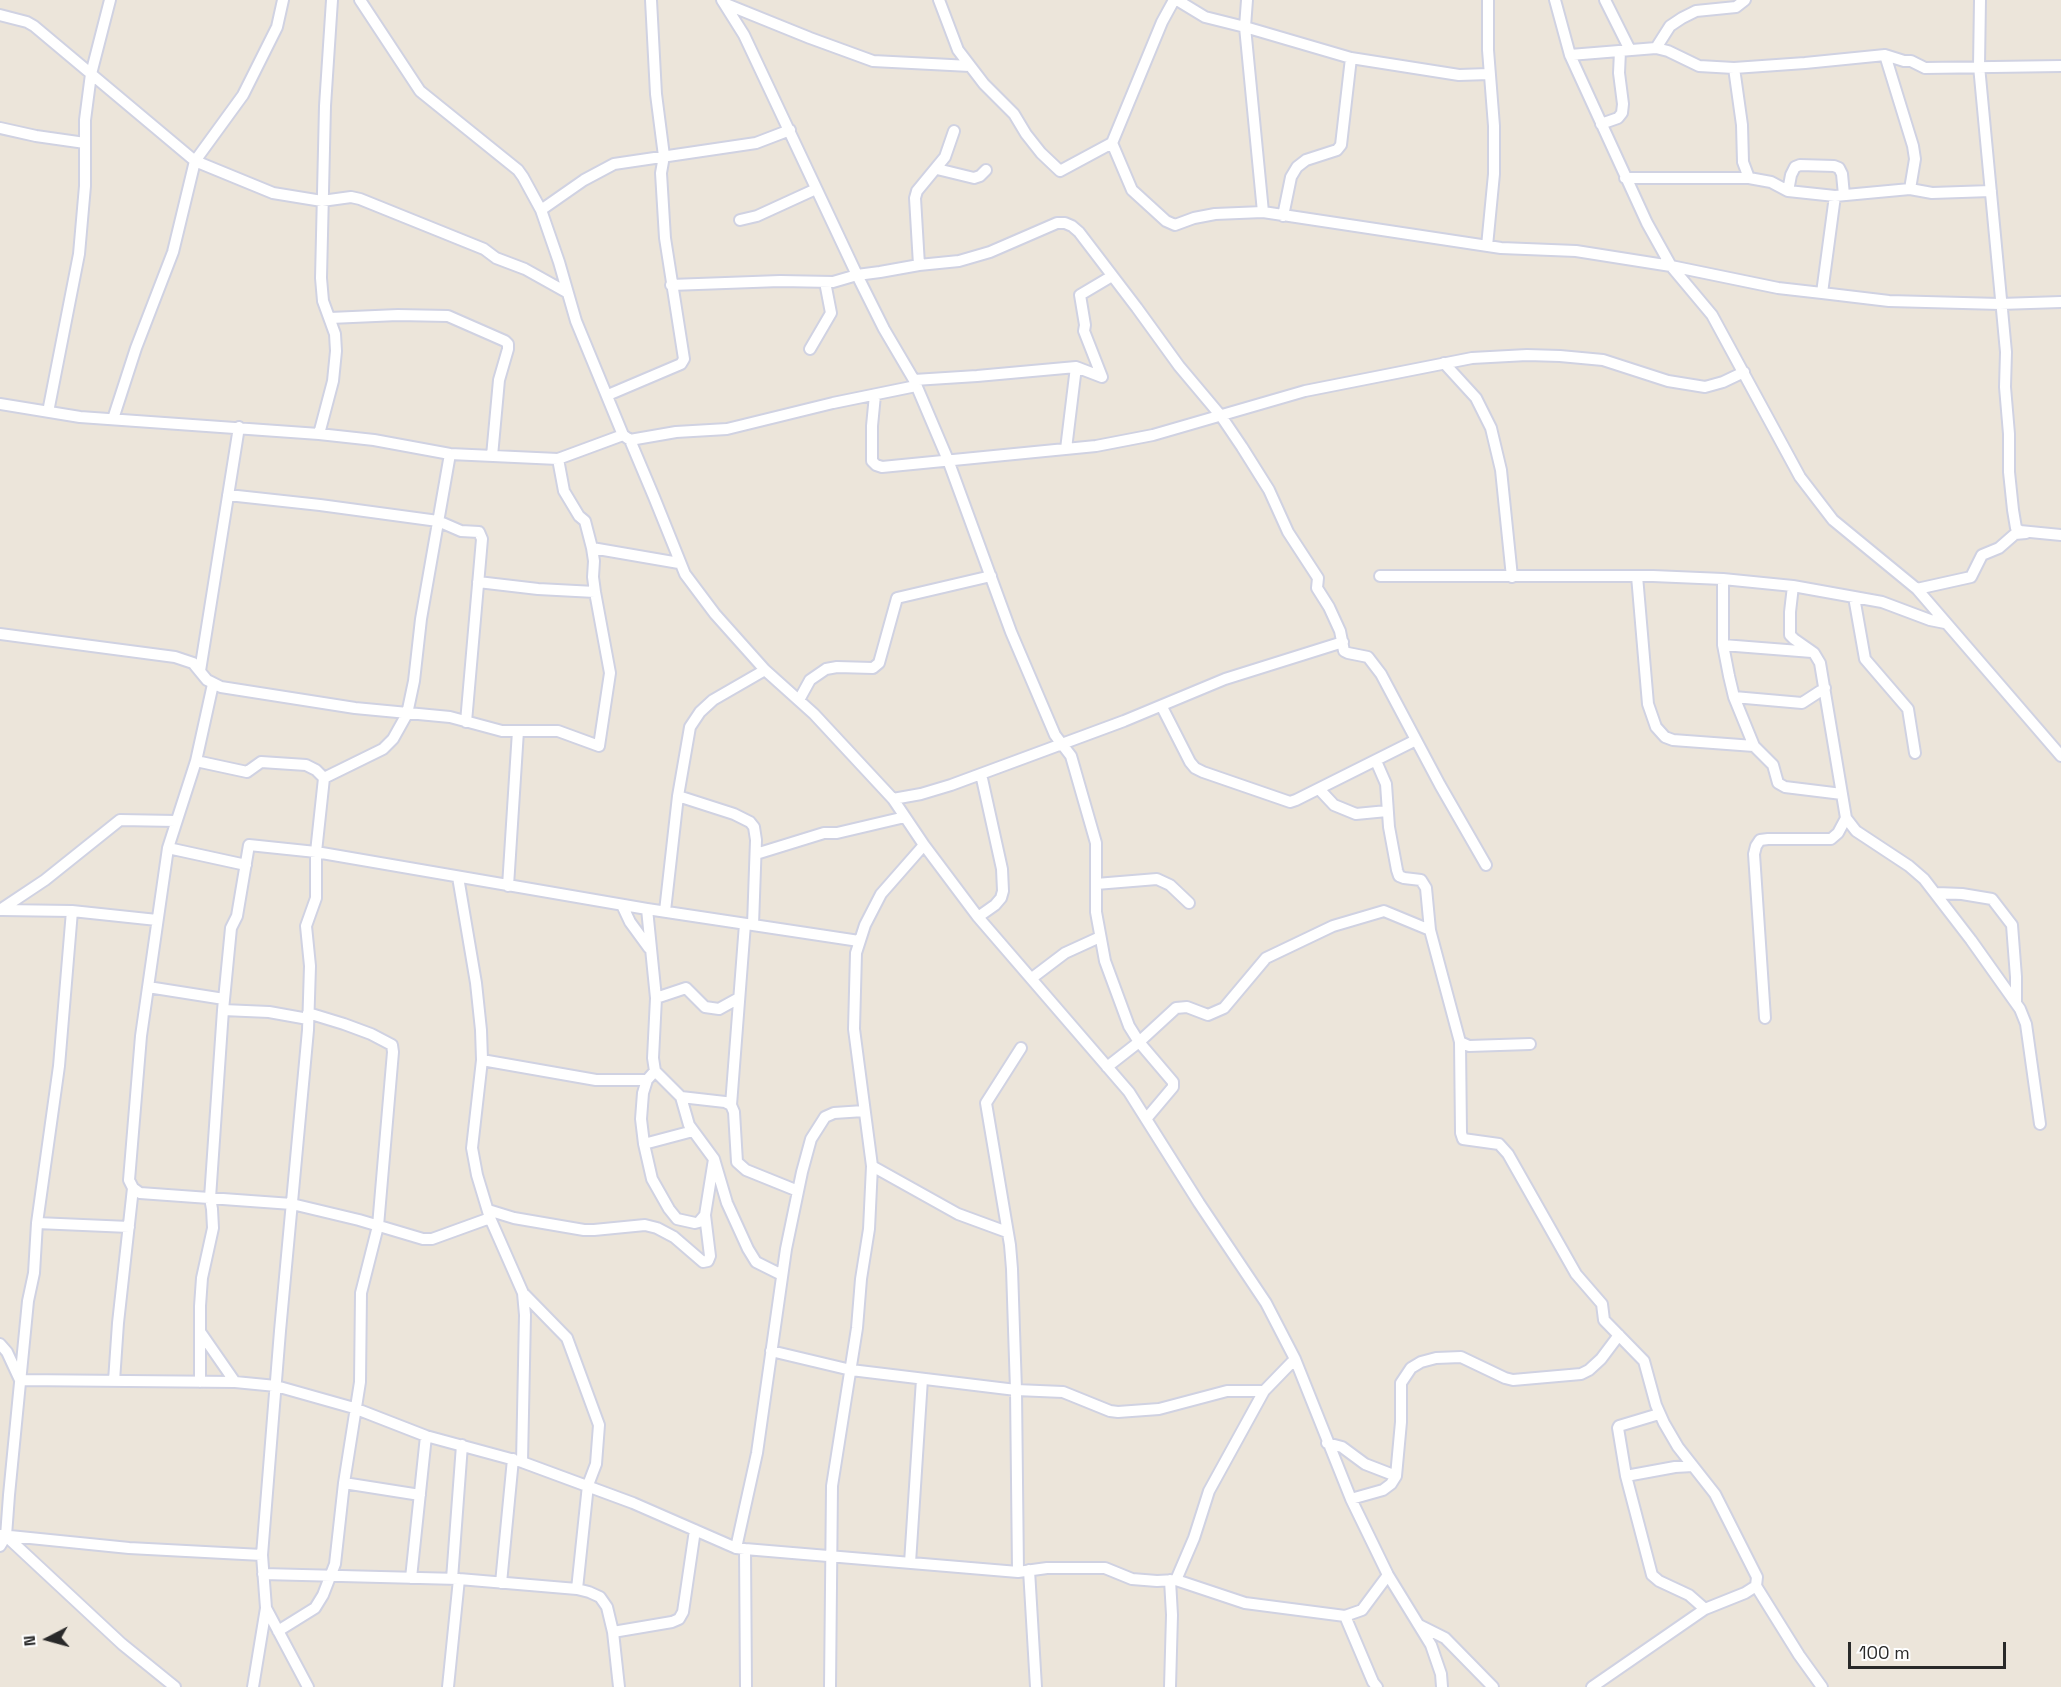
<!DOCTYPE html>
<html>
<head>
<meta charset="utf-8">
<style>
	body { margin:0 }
	#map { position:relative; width:2061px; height:1687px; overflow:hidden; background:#ece5da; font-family:"Space Grotesk",sans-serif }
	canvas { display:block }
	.north { position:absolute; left:18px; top:1609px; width:60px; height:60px; -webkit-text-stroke:4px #fff; paint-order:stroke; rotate:264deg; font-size:16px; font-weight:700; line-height:24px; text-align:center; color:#292929 }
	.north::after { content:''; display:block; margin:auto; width:21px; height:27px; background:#292929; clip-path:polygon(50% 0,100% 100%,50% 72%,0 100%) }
	.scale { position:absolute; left:1848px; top:1642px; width:158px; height:27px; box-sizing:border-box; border:3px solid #292929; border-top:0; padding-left:8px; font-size:18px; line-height:21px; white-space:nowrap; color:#292929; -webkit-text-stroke:4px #fff; paint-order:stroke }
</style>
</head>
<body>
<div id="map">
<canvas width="2061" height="1687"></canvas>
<div class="north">N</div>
<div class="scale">100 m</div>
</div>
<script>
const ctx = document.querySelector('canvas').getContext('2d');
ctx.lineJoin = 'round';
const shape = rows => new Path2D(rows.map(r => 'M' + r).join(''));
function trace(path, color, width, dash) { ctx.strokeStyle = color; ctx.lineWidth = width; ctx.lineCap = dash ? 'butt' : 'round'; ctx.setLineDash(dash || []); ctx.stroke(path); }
const street = shape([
	[360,0,420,91,518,170,523,177,541,210,559,262,576,321,623,435,630,440,654,497,685,574,715,614,765,670,814,714,893,799,924,845,978,917,1129,1092,1199,1203,1266,1303,1295,1359,1351,1499,1388,1575,1431,1645,1441,1674,1442,1687],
	[722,0,744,35,857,275,884,329,914,380,948,460,1011,632,1055,735,1071,756,1096,843,1096,912,1105,961,1129,1026,1139,1042,1173,1082,1173,1087,1146,1119],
	[939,0,958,50,984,84,1014,114,1026,134,1041,153,1060,171,1112,143,1162,22,1174,0],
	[1177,0,1205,17,1245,27,1351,58,1459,75,1489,74],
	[1247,0,1245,27,1263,212],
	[1555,0,1570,55,1647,223,1671,266,1712,315,1800,477,1833,520,1917,589,2061,756],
	[1605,0,1630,50],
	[1980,0,1979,66,2006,352,2005,387,2009,434,2009,472,2013,510,2016,528,2020,531,2061,535],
	[726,4,810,38,873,61,970,66],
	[0,15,27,22,34,26,195,161,273,193,322,201,351,197,360,199,484,249,496,258,525,269,568,293],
	[1656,48,1670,26,1682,18,1696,11,1736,7,1745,0],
	[1570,55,1656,48,1668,51,1699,66,1734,68,1805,63,1885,55,1904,61,1911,61,1925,68,2061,66],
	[1885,55,1913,146,1915,159,1910,189],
	[1734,68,1742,125,1743,162,1749,178],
	[1601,124,1618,118,1622,113,1623,104,1619,73,1620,51],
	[0,128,36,136,85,143],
	[1112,143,1132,190,1166,221,1175,225,1194,218,1215,214,1263,212,1501,248,1576,251,1671,266,1778,288,1822,293,1889,301,2000,304,2061,302],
	[937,169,974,178,980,176,986,170],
	[1625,178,1749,178,1771,182,1788,191,1835,196,1910,189,1932,193,1991,191],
	[1788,191,1791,175,1795,167,1800,165,1834,166,1839,168,1842,174,1844,195],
	[541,210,584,180,614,164,756,143,790,130],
	[1283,216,1291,177,1297,167,1306,160,1337,150,1341,145,1351,58],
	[740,220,757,216,816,189],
	[1487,246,1494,174,1494,126,1488,50,1488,0],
	[919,265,915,198,917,191,945,157,954,131],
	[671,285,780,281,833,282,857,275,880,272,919,265,959,261,990,252,1057,223,1065,223,1072,226,1079,232,1137,308,1179,366,1221,416,1242,447,1269,490,1288,532,1318,578,1317,588,1329,607,1340,631,1344,651,1348,653,1368,657,1381,674,1440,785,1486,865],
	[1822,293,1835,196],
	[330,318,398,315,448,316,505,341,508,344,508,349,499,380,492,456],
	[810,349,831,313,825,282],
	[1444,363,1476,398,1491,428,1501,470,1512,577],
	[914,380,977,376,1076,367,1102,377,1084,331,1085,325,1080,295,1112,276],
	[608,395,681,364,684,359,665,238,661,173,664,156,656,94,651,0],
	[875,395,872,426,872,461,876,465,882,467,1096,446,1153,435,1305,391,1472,358,1527,355,1560,356,1603,360,1668,381,1705,387,1723,382,1744,372],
	[0,404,80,417,319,434,374,440,450,454,558,459,623,435],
	[48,412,79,254,85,186,85,120,91,74,110,0],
	[113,419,136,348,173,252,195,161,243,95,277,27,283,0],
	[319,434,333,381,336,351,335,334,323,301,321,278,325,106,332,0],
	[630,440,676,432,727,429,833,403,916,386],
	[1066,449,1076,367],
	[558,459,564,491,579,516,585,521,592,548,679,563],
	[228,495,320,505,438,521,461,531,479,532,482,539,466,722],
	[1380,576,1653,576,1723,579,1793,586,1882,602,1930,620,1945,623],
	[1637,576,1648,704,1656,727,1665,737,1673,740,1754,746],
	[1723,579,1723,645,1729,676,1734,697,1754,746,1773,765,1778,783,1785,787,1842,794],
	[478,582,538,589,595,592],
	[1793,586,1790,612,1790,635,1794,639,1814,653,1820,663,1846,818,1856,831,1909,866,1924,879,1971,940,2020,1009,2026,1024,2040,1124],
	[1917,589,1971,577,1982,555,1999,548,2015,534,2026,533],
	[1854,597,1865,659,1908,709,1915,753],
	[0,634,175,657,193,663,207,680,221,687,355,708,450,717,502,731,558,731,599,746,610,673,595,592,593,577,594,561,592,548],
	[1723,645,1812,652],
	[200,671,239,427],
	[1734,697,1802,703,1825,688],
	[799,700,810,680,826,669,837,667,873,668,879,663,897,598,991,576],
	[1162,707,1190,762,1195,768,1203,772,1290,802,1296,800,1416,740],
	[196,761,247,772,261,762,306,765,316,770,324,778,383,749,393,739,407,714,414,681,421,619,450,454],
	[1376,761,1386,784,1389,827,1397,870,1399,876,1404,878,1421,880,1426,888,1430,930,1460,1042,1469,1046,1530,1044],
	[1319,789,1334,805,1356,814,1387,811],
	[678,796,734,814,750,822,754,827,756,840,753,925],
	[893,799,921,794,951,785,1124,721,1225,679,1343,642],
	[168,848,196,761,213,684],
	[756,854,824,833,837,833,905,817],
	[458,877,476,983,481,1030,482,1060,472,1148,477,1175,490,1218,523,1293,525,1315,522,1462],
	[1096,884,1157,879,1170,885,1189,903],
	[508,886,518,731],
	[1937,893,1962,894,1992,899,2012,925,2016,977,2016,1003],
	[622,905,630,922,649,948],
	[647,909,656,998,653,1058,655,1071,681,1097,725,1102,731,1105],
	[0,910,45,880,120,820,176,821],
	[2,910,72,911,157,920],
	[665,911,678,796,690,727,700,712,713,700,765,670],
	[978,917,995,905,1001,898,1003,891,1002,869,981,774],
	[745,924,731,1105,734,1112,737,1162,746,1170,798,1191],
	[1032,978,1065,953,1100,937],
	[148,987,224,999],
	[656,998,686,988,705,1007,719,1009,739,998],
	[223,1010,269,1012,308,1019],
	[1765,1018,1754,854,1756,846,1760,840,1768,839,1831,839,1838,833,1846,818],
	[1460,1042,1461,1133,1463,1139,1499,1144,1508,1154,1576,1274,1602,1304,1604,1320,1644,1361,1656,1405,1664,1423,1678,1447,1715,1494,1757,1577,1756,1586,1745,1593,1705,1609,1592,1687],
	[482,1060,596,1080,647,1080],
	[1107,1067,1139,1042,1176,1008,1187,1007,1208,1015,1224,1008,1266,958,1333,926,1384,911,1430,930],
	[655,1071,647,1080,643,1093,641,1119,644,1144,652,1179,669,1209,677,1219,695,1223,699,1222,705,1215,714,1159],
	[681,1097,689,1125,714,1159,727,1203,748,1249,756,1262,782,1275],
	[644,1144,693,1131],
	[872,1166,958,1214,1007,1232],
	[133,1188,140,1193,292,1204,359,1220,423,1239,432,1239,490,1218],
	[488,1210,514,1218,584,1230,594,1230,645,1225,657,1228,674,1237,703,1262,708,1261,710,1256,705,1215],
	[37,1223,129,1227],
	[523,1293,567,1338,599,1425,596,1464,588,1485,577,1589],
	[201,1333,235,1382],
	[0,1344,7,1352,20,1380],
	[771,1351,851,1370,1016,1390,1063,1392,1110,1411,1118,1412,1159,1409,1227,1391,1264,1391],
	[20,1380,235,1382,276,1386,354,1408,426,1436,522,1462,633,1503,736,1548,745,1549,1018,1572,1047,1568,1105,1568,1132,1579,1157,1581,1176,1580,1245,1603,1345,1616,1362,1610,1388,1575],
	[114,1381,118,1323,133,1188,129,1180,141,1036,168,848,246,865],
	[200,1382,200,1306,202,1278,213,1228,212,1209,210,1198,223,1010,231,928,237,916,249,845,316,852,647,909,859,941],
	[1659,1414,1619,1426,1618,1428,1626,1476,1652,1575,1659,1581,1689,1595,1705,1609],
	[1327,1443,1342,1447,1365,1464,1396,1476],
	[1626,1476,1675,1467,1693,1466],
	[344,1483,420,1495],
	[1351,1499,1383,1490,1391,1484,1396,1476,1401,1422,1401,1383,1411,1368,1421,1362,1436,1358,1461,1357,1505,1378,1513,1380,1581,1374,1589,1370,1601,1359,1619,1335],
	[0,1535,129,1548,262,1555],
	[6,1536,122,1644,175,1687],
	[0,1546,6,1536,9,1495,28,1301,34,1273,37,1223,59,1066,72,911],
	[736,1548,757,1453,786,1249,802,1172,811,1139,825,1117,834,1113,864,1111],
	[745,1549,746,1687],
	[910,1563,922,1379],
	[1029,1570,1036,1687],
	[1018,1572,1016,1390,1012,1269,1010,1245,986,1103,1021,1048],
	[263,1574,459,1579,577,1589,589,1592,600,1597,607,1607,613,1632,619,1687],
	[411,1578,426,1436],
	[452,1579,462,1445],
	[1170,1580,1172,1615,1170,1687],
	[1176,1580,1194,1538,1209,1491,1264,1391,1295,1359],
	[501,1583,513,1459],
	[1756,1586,1799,1655,1822,1687],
	[266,1608,308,1687],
	[1345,1616,1373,1682,1377,1687],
	[1419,1625,1445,1638,1493,1687],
	[278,1631,315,1608,323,1595,335,1564,344,1483,360,1382,361,1293,378,1226,393,1052,392,1045,371,1034,344,1024,308,1013],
	[613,1632,672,1622,679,1619,683,1612,695,1530],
	[253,1687,266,1608,262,1555,280,1331,308,1030,310,966,306,926,316,898,316,852,324,778],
	[448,1687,459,1579],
	[830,1687,832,1486,857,1328,861,1279,869,1229,872,1166,854,1029,856,953,865,925,881,894,924,845]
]);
trace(street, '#d0d2e2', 14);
trace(street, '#fff', 10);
</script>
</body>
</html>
